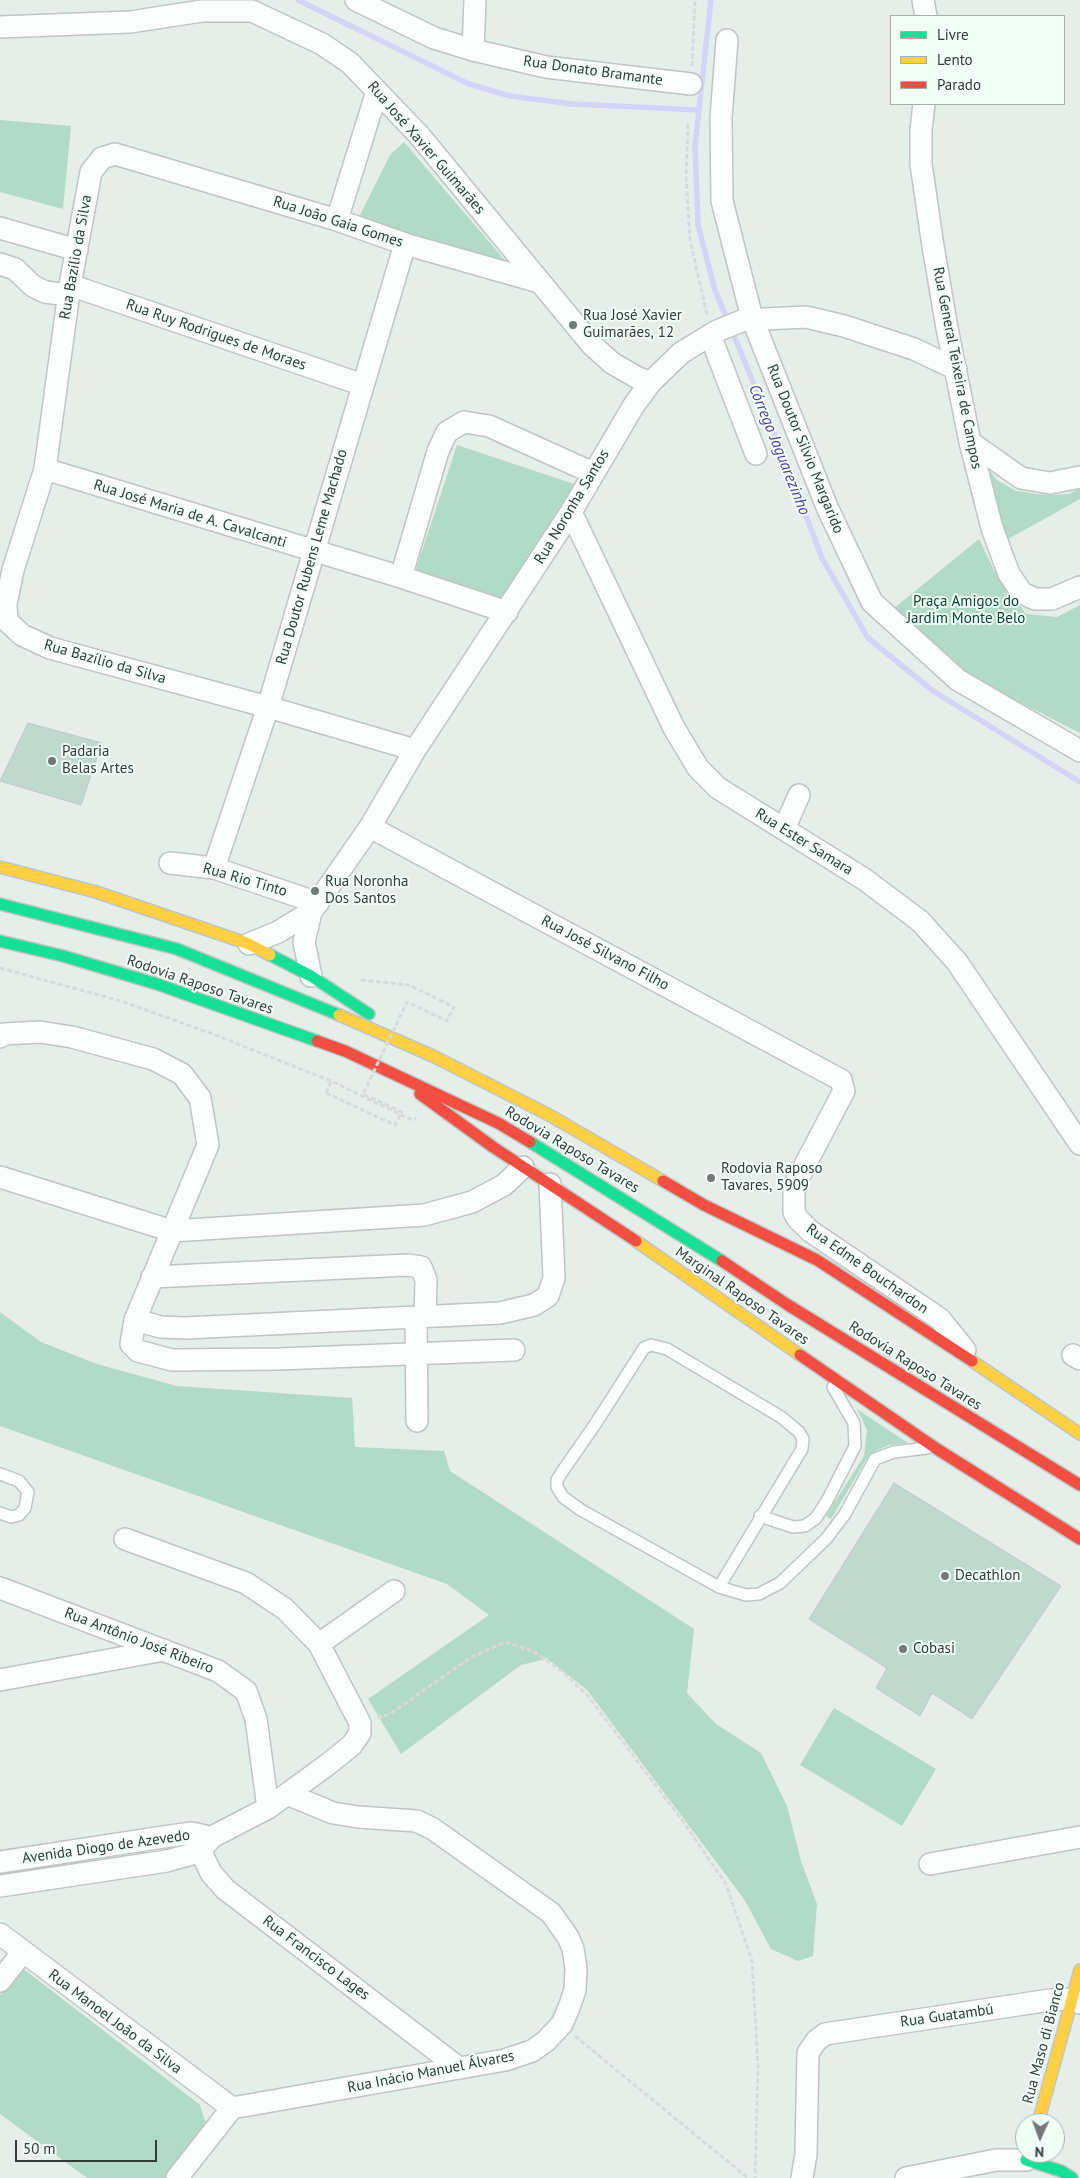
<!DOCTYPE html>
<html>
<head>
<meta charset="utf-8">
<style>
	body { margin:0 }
	#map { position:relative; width:1080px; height:2178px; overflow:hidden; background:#e6eeea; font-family:"PT Sans",sans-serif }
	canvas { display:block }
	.legend { position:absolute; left:890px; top:15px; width:175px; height:90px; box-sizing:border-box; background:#effff7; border:1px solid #a4b0aa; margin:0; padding:6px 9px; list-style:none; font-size:15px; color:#333a37 }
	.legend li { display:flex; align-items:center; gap:10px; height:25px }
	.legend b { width:25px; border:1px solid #a4b0aa }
	.north { position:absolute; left:1015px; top:2113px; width:50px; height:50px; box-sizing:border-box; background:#effff7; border:1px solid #a4b0aa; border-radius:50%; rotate:182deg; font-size:14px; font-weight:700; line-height:20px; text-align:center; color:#333a37 }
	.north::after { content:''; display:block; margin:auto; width:18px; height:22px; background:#727976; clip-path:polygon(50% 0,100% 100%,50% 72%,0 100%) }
	.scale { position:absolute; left:15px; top:2140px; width:142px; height:22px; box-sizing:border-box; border:2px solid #333a37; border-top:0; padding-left:6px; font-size:15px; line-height:18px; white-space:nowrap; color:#333a37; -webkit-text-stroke:4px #effff7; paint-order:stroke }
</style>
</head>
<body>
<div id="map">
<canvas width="1080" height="2178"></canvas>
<ul class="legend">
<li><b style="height:6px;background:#16e098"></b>Livre</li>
<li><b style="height:6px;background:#ffcf43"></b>Lento</li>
<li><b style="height:6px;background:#f24e42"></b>Parado</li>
</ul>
<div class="north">N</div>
<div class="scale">50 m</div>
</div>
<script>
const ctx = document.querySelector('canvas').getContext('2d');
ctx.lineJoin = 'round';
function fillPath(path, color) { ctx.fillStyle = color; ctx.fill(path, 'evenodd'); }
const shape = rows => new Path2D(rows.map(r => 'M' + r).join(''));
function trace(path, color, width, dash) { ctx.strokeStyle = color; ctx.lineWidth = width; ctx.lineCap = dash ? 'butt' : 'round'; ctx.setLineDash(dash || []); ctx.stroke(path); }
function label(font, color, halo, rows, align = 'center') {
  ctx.font = font + ' "PT Sans",sans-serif'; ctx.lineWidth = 4; ctx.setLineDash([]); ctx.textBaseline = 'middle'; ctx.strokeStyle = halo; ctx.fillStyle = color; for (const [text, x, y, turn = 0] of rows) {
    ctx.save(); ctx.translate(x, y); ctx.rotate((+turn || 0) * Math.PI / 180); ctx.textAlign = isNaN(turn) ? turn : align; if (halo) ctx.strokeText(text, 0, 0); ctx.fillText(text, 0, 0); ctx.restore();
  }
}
const green = shape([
	[0,120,71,126,63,209,0,192],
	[404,142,508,264,356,223,390,155],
	[457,445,577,485,506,602,414,575],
	[981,461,997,480,1016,491,1046,495,1069,494,1080,488,1080,499,1003,542],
	[979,539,994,570,1026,614,1057,617,1080,605,1080,733,976,680,893,609],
	[0,1312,41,1342,97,1364,177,1386,352,1398,355,1447,444,1451,450,1471,694,1629,687,1693,716,1724,761,1753,787,1806,801,1861,817,1904,813,1956,798,1961,771,1949,744,1899,587,1690,544,1656,546,1659,521,1665,401,1754,368,1699,489,1615,447,1584,0,1426],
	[857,1409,908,1443,889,1445,873,1452,866,1460,831,1519,826,1516,864,1456,867,1430],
	[834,1708,936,1769,902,1826,800,1765],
	[21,1967,200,2105,207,2128,167,2178,87,2178,0,2114,0,1995]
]);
const stream = shape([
	[298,0,469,84,510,96,573,104,699,110],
	[711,0,695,146,698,225,715,290,780,447,822,558,868,638,933,691,1080,782]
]);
const building = shape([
	[28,723,102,743,81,805,0,781,28,723],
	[894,1483,1061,1586,972,1719,932,1693,920,1716,876,1688,887,1668,809,1619,894,1483]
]);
const path = shape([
	[692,66,695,0],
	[688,124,686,176,690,239,707,315],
	[0,968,121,1001,210,1033,331,1081,412,1120,416,1118],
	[361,980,409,985],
	[326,1093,331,1081],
	[377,1718,390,1714,470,1658,505,1642,533,1651,562,1671,588,1696,682,1820,726,1884,752,1961,758,2067,755,2178],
	[575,2036,748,2178]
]);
const lane = shape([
	[0,1474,19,1481,28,1492,25,1508,19,1515,11,1517,0,1513],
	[760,1516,793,1527,805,1526,816,1518,827,1501,855,1446,854,1423,833,1387],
	[719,1587,802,1449,803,1439,799,1432,781,1417,667,1349,651,1345,644,1348,596,1423,562,1472,557,1480,557,1487,563,1497,581,1510,719,1587,746,1595,759,1594,780,1583,826,1539,845,1514,875,1459,894,1452,927,1448]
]);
const street = shape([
	[356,0,434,38,473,50,546,67,691,84],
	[923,0,926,16],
	[0,27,130,22,202,11,252,11,322,44,350,63,419,135,592,345,612,363,638,378,651,382],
	[727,40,721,118,722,201,752,318,827,507,872,602,958,680,1080,751],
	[473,50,475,0],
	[924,104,921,130,921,164,933,246,947,328,970,442,992,528,1009,574,1022,593,1035,599,1052,599,1080,587],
	[337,220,377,91],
	[0,228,77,250],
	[0,264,15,269,33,286,45,292,69,295],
	[70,285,363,385],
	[710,335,756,454],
	[970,442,1021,478,1050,483,1080,477],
	[45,469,401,577,507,612],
	[571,512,674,728,698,768,718,788,864,879,920,921,957,962,1080,1144],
	[401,577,438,451,447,432,464,422,489,426,593,473],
	[415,750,268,707,50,648,22,635,7,621,6,604,13,570,45,469,70,285,91,172,102,158,115,154,337,220,405,244,539,282],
	[370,827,841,1080,844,1091,794,1186,794,1212,798,1219,810,1231,940,1319,965,1350],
	[784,829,799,795],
	[170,863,214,868,318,903],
	[214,868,268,707,405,244],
	[249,944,278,932,311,912],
	[311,976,304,942,311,912,370,827,415,750,571,512,634,405,651,382,681,353,717,331,744,320,806,317,844,326,914,349,956,369],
	[0,1037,4,1034,40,1032,72,1037,153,1059,182,1074,200,1098,208,1145,135,1320,161,1327,185,1328,500,1313,534,1305,548,1296,554,1278,550,1184],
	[0,1177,172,1231,424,1215,472,1202,504,1185,523,1167],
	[152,1277,408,1265,421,1267,426,1280,425,1316],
	[416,1317,417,1421],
	[135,1320,131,1344,138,1351,172,1360,279,1359,514,1350],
	[1073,1355,1080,1359],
	[0,1588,218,1671,246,1691,256,1719,268,1808],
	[319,1644,394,1591],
	[0,1680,164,1650],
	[192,1833,211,1873,225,1889,459,2068],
	[0,1862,163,1837,192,1833,205,1836],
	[930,1864,1080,1837],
	[0,1886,167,1861,199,1852,212,1837,268,1808,327,1765,352,1745,360,1733,360,1723,319,1644,285,1609,246,1583,125,1539],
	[0,1934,232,2108],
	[0,1981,22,1953],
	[177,2178,232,2108,505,2060,532,2051,546,2041,562,2024,570,2005,575,1990,576,1968,573,1949,568,1937,551,1913,433,1829,417,1821,358,1817,333,1813,287,1794],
	[802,2178,806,2154,808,2053,816,2041,825,2034,1050,2000,1072,1999,1080,2003],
	[906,2178,996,2160,1026,2160]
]);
const fast = shape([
	[0,904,177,949,339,1015],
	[0,941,63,956,157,984,317,1041],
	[270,955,311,976,369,1014],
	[530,1142,722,1261],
	[1026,2160,1061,2171,1072,2178]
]);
const slow = shape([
	[0,867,96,892,249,944,270,955],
	[339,1015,433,1056,551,1116,663,1181],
	[636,1241,800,1355],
	[972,1361,1080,1434],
	[1038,2123,1080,1970]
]);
const jam = shape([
	[317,1041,345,1051,498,1123,530,1142],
	[420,1094,493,1147,636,1241],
	[663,1181,704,1205,817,1260,972,1361],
	[722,1261,788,1305,1080,1485],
	[800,1355,937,1449,1080,1539]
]);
const pathBridge = shape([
	[326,1093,395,1125,402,1112,363,1094,407,1002,447,1021,454,1007,409,985]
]);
const markers = [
	[573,325,5,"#727976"],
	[52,761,5,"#727976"],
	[315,891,5,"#727976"],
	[711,1178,5,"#727976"],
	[945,1576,5,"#727976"],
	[903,1649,5,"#727976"]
];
const streetNames = [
	["Rua Donato Bramante",593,71,8],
	["Rua José Xavier Guimarães",426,148,49],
	["Rua João Gaia Gomes",338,222,18],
	["Rua Bazílio da Silva",76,257,-80],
	["Rua Ruy Rodrigues de Moraes",216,335,19],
	["Rua General Teixeira de Campos",957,368,79],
	["Rua Doutor Silvio Margarido",805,449,68],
	["Rua Noronha Santos",572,507,-59],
	["Rua José Maria de A. Cavalcanti",190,514,17],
	["Rua Doutor Rubens Leme Machado",312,557,-74],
	["Rua Bazílio da Silva",105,662,16],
	["Rua Ester Samara",804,842,32],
	["Rua Rio Tinto",245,880,16],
	["Rua José Silvano Filho",605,953,28],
	["Rodovia Raposo Tavares",200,985,19],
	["Rodovia Raposo Tavares",572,1150,31],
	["Rua Edme Bouchardon",867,1269,35],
	["Marginal Raposo Tavares",742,1296,35],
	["Rodovia Raposo Tavares",915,1366,32],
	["Rua Antônio José Ribeiro",139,1641,21],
	["Avenida Diogo de Azevedo",106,1847,-8],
	["Rua Francisco Lages",316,1958,37],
	["Rua Guatambú",947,2016,-8],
	["Rua Manoel João da Silva",115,2022,37],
	["Rua Maso di Bianco",1044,2043,-75],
	["Rua Inácio Manuel Álvares",431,2072,-11]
];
const poiNames = [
	["Rua José Xavier",583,316],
	["Guimarães, 12",583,333],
	["Padaria",62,752],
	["Belas Artes",62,769],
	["Rua Noronha",325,882],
	["Dos Santos",325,899],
	["Rodovia Raposo",721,1169],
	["Tavares, 5909",721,1186],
	["Decathlon",955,1576],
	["Cobasi",913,1649]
];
const parkNames = [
	["Praça Amigos do",966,602],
	["Jardim Monte Belo",966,619]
];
const waterNames = [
	["Córrego Jaguarezinho",779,450,68]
];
fillPath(green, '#b2dac8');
trace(stream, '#d4d4f8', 5.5);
fillPath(building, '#c0d9ce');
trace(building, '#c1c7c4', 1);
trace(lane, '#bec5c2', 14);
trace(street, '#bec5c2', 24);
trace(fast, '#bec5c2', 14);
trace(slow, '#bec5c2', 14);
trace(jam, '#bec5c2', 14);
trace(path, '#d8dad9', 3, [5, 2.5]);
trace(lane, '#fbfcfc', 11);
trace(street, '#fbfcfc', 21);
trace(fast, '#16e098', 11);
trace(slow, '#ffcf43', 11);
trace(jam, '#f24e42', 11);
trace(pathBridge, '#d8dad9', 3, [5, 2.5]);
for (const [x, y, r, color] of markers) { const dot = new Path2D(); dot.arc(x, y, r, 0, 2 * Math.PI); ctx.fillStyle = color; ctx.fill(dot); trace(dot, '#effff7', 2); }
label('15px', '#333a37', '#effff7', streetNames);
label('15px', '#333a37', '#effff7', poiNames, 'left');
label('15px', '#0a3c2b', '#effff7', parkNames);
label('italic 16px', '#503c9d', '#effff7', waterNames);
</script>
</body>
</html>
